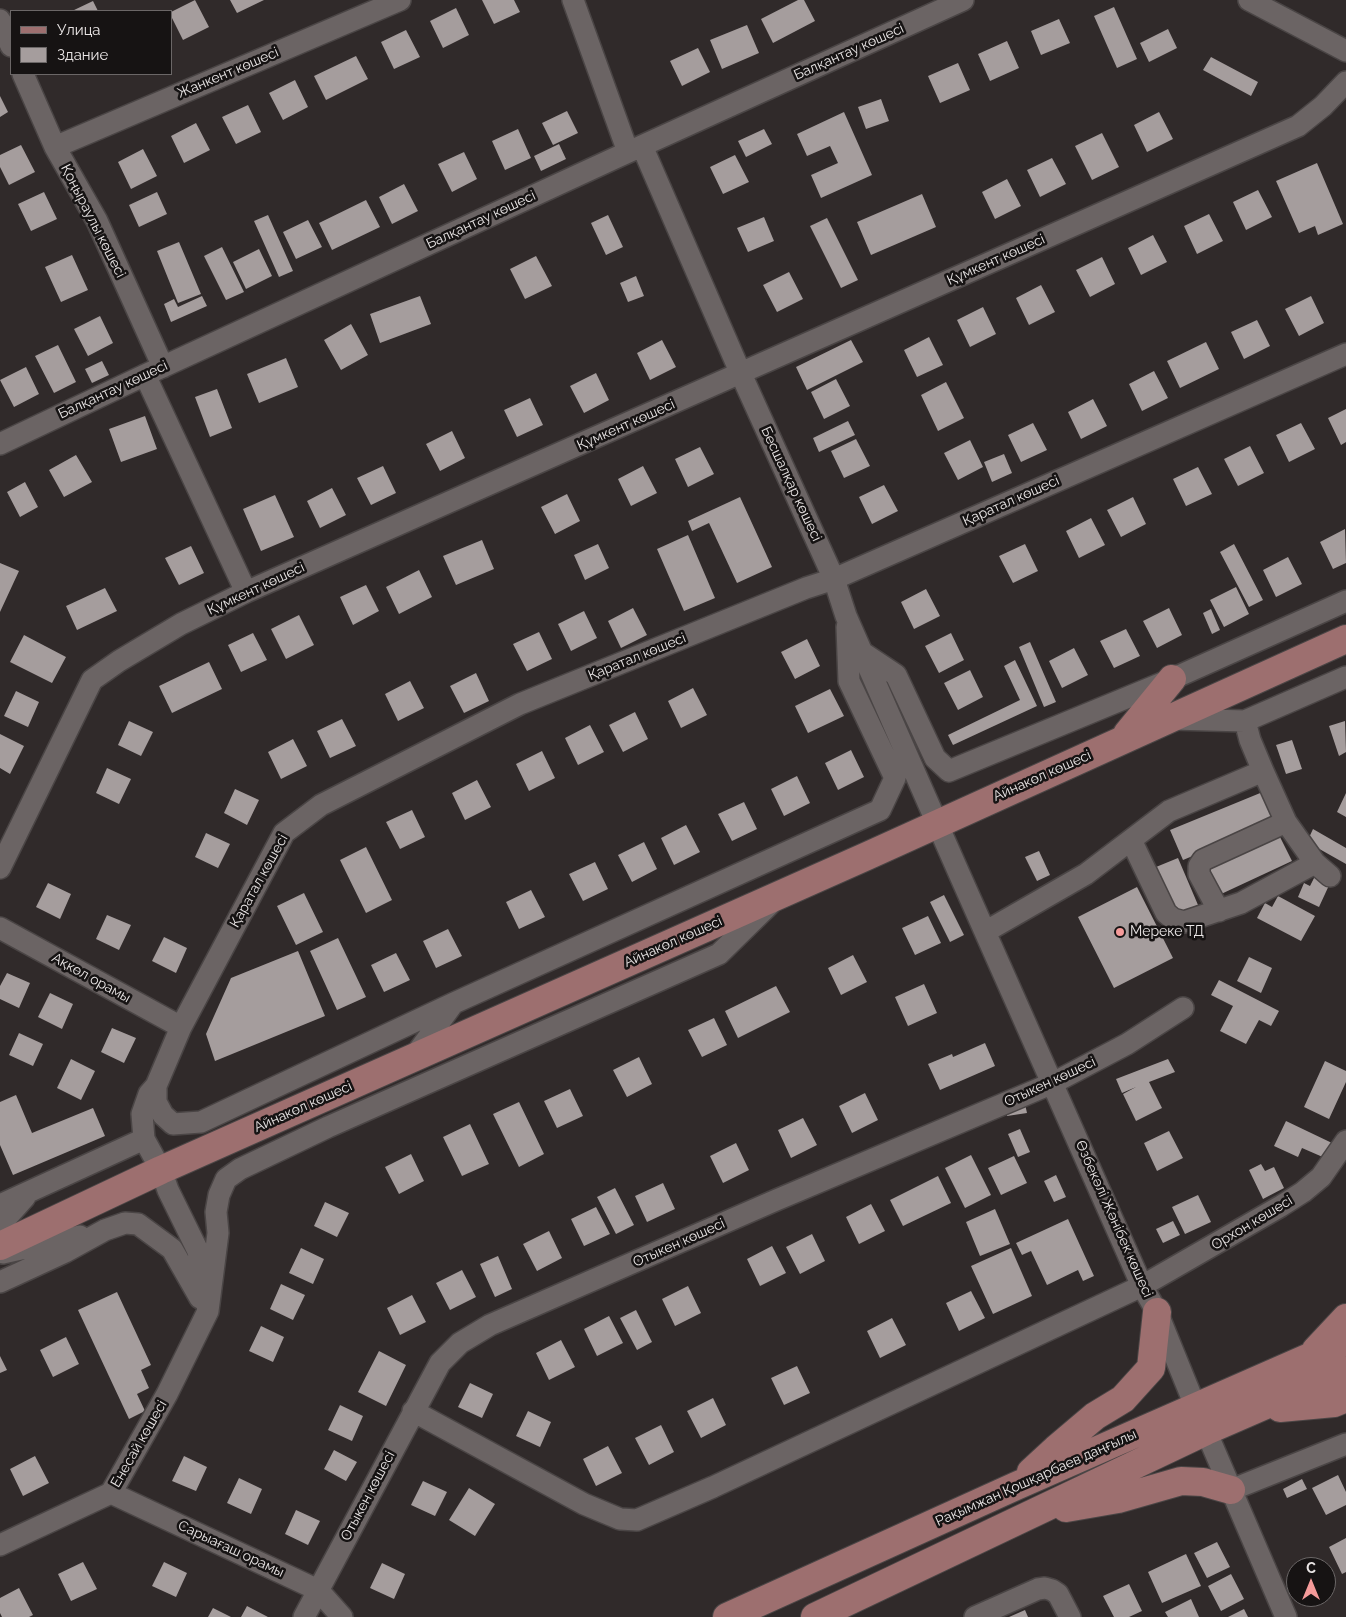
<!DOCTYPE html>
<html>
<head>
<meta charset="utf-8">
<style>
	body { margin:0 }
	#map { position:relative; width:1346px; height:1617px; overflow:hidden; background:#302a2a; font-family:Raleway,sans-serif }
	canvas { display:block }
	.legend { position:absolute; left:10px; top:10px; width:162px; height:65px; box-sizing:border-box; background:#161313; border:1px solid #6b6767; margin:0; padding:6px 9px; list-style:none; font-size:15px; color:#eae6e6 }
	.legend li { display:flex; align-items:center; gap:10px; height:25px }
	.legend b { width:25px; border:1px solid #6b6767 }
	.north { position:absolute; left:1286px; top:1557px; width:50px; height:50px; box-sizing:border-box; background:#161313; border:1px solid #6b6767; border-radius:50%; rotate:0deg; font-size:14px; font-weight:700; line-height:20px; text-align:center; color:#eae6e6 }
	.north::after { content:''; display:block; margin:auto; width:18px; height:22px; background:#f59b9a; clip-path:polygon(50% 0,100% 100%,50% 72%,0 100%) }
</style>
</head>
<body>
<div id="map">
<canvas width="1346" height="1617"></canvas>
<ul class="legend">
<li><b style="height:6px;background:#9d6f6f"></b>Улица</li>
<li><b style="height:14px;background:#a59d9d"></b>Здание</li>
</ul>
<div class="north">С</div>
</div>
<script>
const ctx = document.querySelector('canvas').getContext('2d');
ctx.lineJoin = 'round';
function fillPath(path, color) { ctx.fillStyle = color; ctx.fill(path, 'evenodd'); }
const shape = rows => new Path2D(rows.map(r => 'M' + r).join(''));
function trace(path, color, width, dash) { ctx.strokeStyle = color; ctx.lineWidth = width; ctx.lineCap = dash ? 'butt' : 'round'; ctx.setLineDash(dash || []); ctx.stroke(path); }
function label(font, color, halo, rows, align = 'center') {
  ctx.font = font + ' Raleway,sans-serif'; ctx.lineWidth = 5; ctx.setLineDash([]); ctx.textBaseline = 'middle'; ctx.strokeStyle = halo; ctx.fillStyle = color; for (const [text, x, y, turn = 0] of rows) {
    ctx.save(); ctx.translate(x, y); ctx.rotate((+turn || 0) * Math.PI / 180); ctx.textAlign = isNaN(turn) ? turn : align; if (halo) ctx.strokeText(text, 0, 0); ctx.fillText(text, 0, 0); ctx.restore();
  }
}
const building = shape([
	[195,0,209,27,183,40,171,16,171,12],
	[230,0,264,0,237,13],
	[482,0,514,0,520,12,494,24],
	[798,0,804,0,815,21,773,43,761,19],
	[93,1,98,11,72,11],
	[1114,7,1137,59,1117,68,1094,16],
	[456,8,469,35,443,48,430,21],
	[1059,19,1070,43,1041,55,1031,31],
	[747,25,759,53,722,69,710,40],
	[1168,29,1177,48,1149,62,1140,43],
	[406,30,420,57,394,69,381,42],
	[1007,41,1019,68,990,81,978,54],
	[698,48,710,72,682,86,670,61],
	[356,56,368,79,326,100,314,76],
	[1211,57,1258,82,1251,96,1203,70],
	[958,63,970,90,940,103,928,76],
	[295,80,308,107,283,120,269,93],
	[0,96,8,112,0,117],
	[881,99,889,121,866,129,858,107],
	[248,105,261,132,236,144,222,117],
	[567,111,578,133,553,145,542,123],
	[844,112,872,175,821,198,811,175,838,163,830,146,807,156,797,134],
	[1159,112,1173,139,1147,152,1134,125],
	[196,123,210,150,184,163,171,136],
	[518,129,531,158,505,170,492,141],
	[764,129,772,144,746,157,738,141],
	[1102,133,1119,167,1092,180,1075,146],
	[559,144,566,159,541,171,534,156],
	[21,145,35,172,9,185,0,167,0,155],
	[143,149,157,176,131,189,118,162],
	[464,152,477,179,452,192,438,164],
	[735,155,749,182,723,194,710,167],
	[1052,158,1066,184,1040,197,1027,170],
	[1317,163,1343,224,1318,235,1315,226,1299,233,1276,181],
	[1007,179,1021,206,995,219,982,192],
	[404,184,418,211,392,224,379,197],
	[1258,190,1272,217,1246,230,1233,202],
	[44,192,57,219,31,231,18,204],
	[157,192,167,214,139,227,129,205],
	[922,194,936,227,871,255,857,222],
	[366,200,380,227,332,250,319,223],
	[1209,214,1223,241,1197,254,1184,226],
	[268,215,293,271,279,277,254,221],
	[608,215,623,247,606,255,591,223],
	[764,217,774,241,748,252,737,228],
	[827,218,858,280,841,288,810,226],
	[308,220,322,247,296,259,283,232],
	[1153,235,1167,262,1141,275,1128,248],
	[179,242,201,294,178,303,157,251],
	[222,247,244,292,226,300,204,256],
	[259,249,272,276,246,289,233,262],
	[72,255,88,290,61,302,45,267],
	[536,256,552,286,525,299,510,269],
	[1102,257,1115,284,1090,297,1076,270],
	[789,272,803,299,777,312,763,285],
	[636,276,644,296,628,302,620,283],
	[1041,285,1055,312,1029,325,1016,298],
	[202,296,207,306,171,322,164,304,174,299,178,307],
	[420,296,431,324,380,343,370,314],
	[1311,296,1324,323,1299,336,1285,309],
	[983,307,996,334,970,347,957,320],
	[100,316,113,343,88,356,74,329],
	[1257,320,1270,346,1244,359,1231,332],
	[351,324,368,355,341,370,324,340],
	[929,337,943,365,917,377,904,350],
	[662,340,676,367,650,380,637,353],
	[851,340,863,362,807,390,796,367],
	[1206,342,1219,369,1180,388,1167,361],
	[58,345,76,382,54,393,35,356],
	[286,358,298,387,259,403,247,374],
	[102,361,109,375,92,383,85,369],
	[26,367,39,394,14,407,0,380],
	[1154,371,1168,398,1142,411,1129,384],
	[596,373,609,400,584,413,570,386],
	[836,379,850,406,824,419,811,392],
	[946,382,964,418,938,431,921,395],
	[217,389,232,428,210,437,195,397],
	[530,398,543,425,517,437,504,410],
	[1093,399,1107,426,1081,439,1068,412],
	[1346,409,1346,442,1341,445,1328,418],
	[145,416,157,449,121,462,109,429],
	[848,421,855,435,819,452,813,438],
	[1033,423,1047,450,1021,462,1008,435],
	[1301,423,1315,449,1289,462,1276,435],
	[452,431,465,458,440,471,426,444],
	[856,439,870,466,844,478,831,451],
	[970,440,983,467,958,480,944,453],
	[1250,446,1264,473,1238,486,1224,459],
	[700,447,714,474,688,487,675,459],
	[1004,454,1012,473,992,482,984,462],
	[76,455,92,482,64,497,49,470],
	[383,466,396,493,371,505,357,478],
	[643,466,657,493,631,506,618,479],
	[1198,467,1212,494,1186,506,1173,479],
	[25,482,38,507,20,517,7,492],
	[884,485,898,511,872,524,859,497],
	[332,488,346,515,320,528,307,501],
	[567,494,580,521,555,534,541,507],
	[275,495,294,537,261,551,243,509],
	[740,497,772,567,737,583,709,523,692,531,688,521],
	[1133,497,1146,524,1121,537,1107,510],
	[1091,518,1105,545,1079,558,1066,531],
	[1345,529,1346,563,1333,569,1320,542],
	[688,535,715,598,684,611,657,549],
	[482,540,494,569,456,585,443,556],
	[598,544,609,568,585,580,574,555],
	[1025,544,1038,571,1013,583,999,556],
	[1234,544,1263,600,1249,607,1220,552],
	[191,546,204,573,179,585,165,558],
	[1288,557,1302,584,1276,597,1263,570],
	[0,563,19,571,0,612],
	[419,570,432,597,399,614,386,587],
	[366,585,379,611,353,625,340,597],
	[1236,587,1249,614,1224,627,1210,600],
	[105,588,117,611,77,630,66,606],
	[926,589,940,616,914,629,901,602],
	[633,608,647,635,621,648,608,621],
	[1169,608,1182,635,1157,648,1143,621],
	[1211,609,1220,630,1212,634,1203,613],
	[584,611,597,638,571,651,558,624],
	[299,615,314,645,286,659,271,629],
	[1126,629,1140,656,1114,668,1100,641],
	[539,632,552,659,527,671,513,644],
	[253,633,267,660,241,672,228,645],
	[951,633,964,660,939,673,925,646],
	[24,635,66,657,52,683,10,662],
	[807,639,820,666,795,679,781,652],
	[1030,642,1056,702,1044,707,1019,647],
	[1074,648,1088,675,1062,688,1049,661],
	[1015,660,1037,706,953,745,948,735,1020,700,1004,666],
	[209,662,222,689,172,713,159,686],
	[970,670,983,697,958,710,944,683],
	[476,673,489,701,464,713,450,686],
	[410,681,424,708,398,721,385,694],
	[693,688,707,715,681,728,668,701],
	[830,689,844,716,808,733,795,706],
	[16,691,39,702,28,727,4,716],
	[635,712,648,739,623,752,609,725],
	[342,719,356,746,330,758,317,731],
	[129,721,153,732,141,756,118,745],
	[1345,721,1346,752,1339,756,1329,726],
	[590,725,604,752,578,765,565,738],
	[0,734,24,746,10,774,0,768],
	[293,739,307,766,281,779,268,752],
	[1292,740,1302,769,1286,774,1276,745],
	[851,750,864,777,838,790,825,763],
	[542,751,555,778,529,791,516,764],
	[107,768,131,779,119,804,96,793],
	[797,776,810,803,784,816,771,789],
	[477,780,491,807,465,820,452,793],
	[235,789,259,800,247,825,224,813],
	[1270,789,1282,819,1183,860,1170,830],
	[1346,793,1346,817,1337,812],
	[744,802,757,829,732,841,718,814],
	[412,810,425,837,400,849,386,822],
	[686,825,700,852,674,865,661,838],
	[1313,829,1346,848,1346,864,1307,842],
	[206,833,230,844,218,868,195,857],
	[1279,835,1292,861,1219,895,1206,866],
	[644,842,657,869,632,882,618,855],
	[366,847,392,900,366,913,340,860],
	[1039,851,1050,875,1037,881,1025,857],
	[1178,858,1198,905,1176,915,1156,867],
	[595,862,608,889,583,901,569,874],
	[1316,874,1331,881,1319,907,1298,897,1304,883,1310,886],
	[48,883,71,894,60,919,36,907],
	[1137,887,1173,958,1114,988,1078,917],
	[531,890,545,917,519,929,506,902],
	[304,893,323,932,296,945,277,906],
	[944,895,964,935,950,942,930,902],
	[1278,896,1315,916,1301,941,1257,918,1265,903,1272,907],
	[107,915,131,925,119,950,96,939],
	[928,916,941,943,915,955,902,928],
	[448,929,462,956,436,968,423,941],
	[164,937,187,948,176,973,152,961],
	[338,938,366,997,337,1010,310,951],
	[298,951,325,1016,215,1061,206,1034,231,978],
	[396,953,410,980,384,992,371,965],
	[853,955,867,982,841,995,828,968],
	[1249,957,1272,968,1261,993,1237,981],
	[7,973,30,983,19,1008,0,999,0,986],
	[1219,980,1279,1011,1271,1026,1259,1020,1246,1044,1220,1031,1233,1006,1211,995],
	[924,984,937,1013,908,1026,895,997],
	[776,986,790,1012,738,1038,725,1011],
	[50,993,73,1004,62,1029,38,1017],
	[714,1018,727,1045,702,1057,688,1030],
	[112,1028,136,1038,124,1063,101,1052],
	[19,1033,43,1044,33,1066,9,1055],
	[985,1043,995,1066,940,1090,928,1064,952,1054,953,1057],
	[639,1057,652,1084,627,1097,613,1070],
	[71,1059,95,1071,81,1100,57,1088],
	[1168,1059,1175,1072,1149,1082,1162,1108,1136,1121,1123,1094,1136,1087,1122,1093,1116,1079],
	[1325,1061,1346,1071,1346,1082,1329,1119,1304,1107],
	[570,1089,583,1116,557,1128,544,1101],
	[865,1093,878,1120,852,1133,839,1106],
	[16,1095,32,1133,93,1108,105,1136,13,1175,0,1145,0,1102],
	[519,1102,544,1154,519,1167,493,1114],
	[1025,1104,1027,1113,1007,1116,1006,1107],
	[803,1118,817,1145,791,1158,778,1130],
	[1286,1121,1332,1143,1325,1158,1302,1148,1298,1157,1274,1146],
	[470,1124,489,1164,462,1176,443,1137],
	[1020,1129,1030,1152,1018,1157,1008,1134],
	[1169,1131,1183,1158,1157,1171,1144,1143],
	[736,1143,749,1170,723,1183,710,1156],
	[411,1154,424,1181,399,1194,385,1167],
	[971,1155,991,1195,965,1208,945,1168],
	[1014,1156,1027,1183,1001,1195,988,1168],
	[1261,1164,1265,1171,1274,1167,1284,1188,1263,1199,1249,1170],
	[1056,1175,1066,1197,1054,1202,1044,1181],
	[938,1176,951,1203,903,1226,890,1200],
	[663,1183,675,1209,647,1222,635,1196],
	[615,1188,634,1225,616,1234,597,1197],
	[1198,1195,1211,1222,1185,1234,1172,1207],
	[325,1202,349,1213,337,1237,314,1226],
	[871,1204,885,1231,859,1244,846,1217],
	[596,1207,610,1234,584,1246,571,1219],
	[995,1209,1010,1244,980,1256,966,1222],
	[1068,1219,1094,1276,1083,1281,1078,1270,1047,1285,1031,1251,1022,1255,1016,1243],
	[1173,1221,1180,1235,1163,1243,1156,1229],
	[549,1231,562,1258,537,1271,523,1244],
	[812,1234,825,1261,800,1274,786,1247],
	[772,1246,786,1273,760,1286,747,1259],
	[301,1248,324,1259,313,1284,289,1273],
	[1011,1248,1032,1296,993,1314,971,1266],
	[498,1256,512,1289,495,1297,480,1264],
	[462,1270,476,1297,450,1310,436,1283],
	[281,1284,305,1295,293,1320,270,1309],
	[688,1286,701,1313,675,1326,662,1299],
	[971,1291,985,1318,959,1331,946,1303],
	[117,1292,151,1365,141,1370,149,1388,137,1394,145,1411,129,1419,78,1310],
	[412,1295,426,1322,400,1335,387,1308],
	[636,1310,652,1342,637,1350,620,1318],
	[609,1316,623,1343,597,1356,584,1329],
	[892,1318,906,1345,880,1358,867,1331],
	[261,1326,284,1337,273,1362,249,1351],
	[66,1337,79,1364,53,1377,40,1350],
	[561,1340,575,1367,549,1380,536,1353],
	[379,1351,406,1365,386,1406,358,1392],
	[0,1356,7,1370,0,1373],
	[797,1366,810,1393,784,1405,771,1378],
	[470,1383,493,1394,482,1418,458,1407],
	[713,1398,726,1425,701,1438,687,1411],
	[340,1405,363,1416,352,1441,328,1430],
	[528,1411,551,1422,540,1447,516,1436],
	[661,1425,674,1452,649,1465,635,1438],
	[608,1446,622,1473,596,1486,583,1459],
	[334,1450,357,1462,346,1481,324,1469],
	[35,1456,49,1483,23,1496,10,1469],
	[184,1456,207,1467,196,1491,172,1481],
	[1338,1475,1346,1492,1346,1505,1326,1515,1312,1488],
	[239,1478,262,1489,251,1514,227,1503],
	[1302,1479,1307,1489,1287,1498,1283,1489],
	[423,1481,447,1492,435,1516,411,1505],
	[469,1488,495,1504,475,1536,449,1520],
	[296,1510,320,1521,308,1545,285,1534],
	[1346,1538,1346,1572,1342,1574,1329,1547],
	[1217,1542,1230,1567,1207,1578,1194,1553],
	[1186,1554,1201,1586,1162,1603,1148,1572],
	[83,1562,97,1589,71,1601,58,1574],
	[164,1562,187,1573,176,1597,152,1586],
	[382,1563,405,1574,394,1599,370,1588],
	[1231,1574,1244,1599,1221,1611,1208,1586],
	[1129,1584,1142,1611,1129,1617,1114,1617,1103,1596],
	[19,1588,33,1615,29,1617,2,1617,0,1613,0,1598],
	[1191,1599,1199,1617,1168,1617,1165,1612],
	[247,1606,268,1617,241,1617],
	[213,1608,231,1617,208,1617],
	[1244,1609,1248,1617,1228,1617],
	[1025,1610,1028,1617,1009,1617]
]);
const minor = shape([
	[573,0,628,152],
	[1249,0,1346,51],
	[0,20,11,46],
	[23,74,55,147,97,221,163,367],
	[642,146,741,374,834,579,846,616,958,871,1142,1286,1157,1312,1196,1408,1286,1617],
	[55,147,400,0],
	[145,375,246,592],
	[0,444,145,375,613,159,963,0],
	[863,653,896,675,935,758,949,771,1172,679,1346,601],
	[1172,719,1245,721,1346,677],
	[1263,771,1286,822,1315,863,1330,876],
	[1131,840,1166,913,1173,919,1184,922,1241,903,1315,863],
	[0,868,92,680,119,661,181,624,246,592,1298,126,1323,106,1346,82],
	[1219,911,1199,874,1199,866,1203,860,1286,822],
	[0,928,181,1027],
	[985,932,1086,874,1169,811,1263,771,1250,740,1245,721],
	[414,1057,452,1005],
	[156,1086,156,1102,163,1115,173,1124,201,1122,454,1003,880,810,895,778,849,681,847,627],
	[0,1205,144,1139],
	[0,1225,25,1197],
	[3,1253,80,1236],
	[0,1282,65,1252,105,1230,125,1223,138,1224,172,1249,200,1298],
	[208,1311,198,1251,168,1190,161,1170,144,1139,142,1114,149,1094,156,1086,181,1027,284,833,321,805,520,704,806,588,834,579,1346,354],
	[413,1411,584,1504,620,1519,637,1520,713,1487,1142,1286,1281,1206,1303,1192,1321,1177,1346,1141],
	[1231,1490,1346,1444],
	[111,1493,318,1590,342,1617],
	[0,1545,111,1493,167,1394,208,1311,218,1233,216,1212,219,1195,226,1179,240,1169,328,1127,719,954,770,904],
	[304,1617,440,1363,460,1343,490,1325,774,1201,1053,1083,1127,1044,1183,1008],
	[975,1617,1038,1589,1045,1588,1052,1590,1058,1594,1070,1617]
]);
const major = shape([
	[1127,734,1172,679],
	[0,1246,161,1170,867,856,1346,639],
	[1316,1350,1346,1318],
	[1280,1408,1334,1403,1346,1398],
	[1031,1472,1056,1449,1095,1416,1123,1399,1151,1368,1157,1312],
	[1066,1508,1118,1499,1181,1481,1203,1482,1231,1490],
	[727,1617,1016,1486,1346,1341],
	[815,1617,1206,1431,1346,1370]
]);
const markers = [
	[1120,932,5,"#f59b9a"]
];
const streetNames = [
	["Балқантау көшесі",849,52,-24],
	["Жанкент көшесі",228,73,-23],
	["Балқантау көшесі",481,220,-25],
	["Қоңыраулы көшесі",93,221,63],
	["Құмкент көшесі",996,260,-24],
	["Балқантау көшесі",113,390,-25],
	["Құмкент көшесі",626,425,-24],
	["Бесшалқар көшесі",791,484,65],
	["Қаратал көшесі",1011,501,-24],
	["Құмкент көшесі",256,589,-25],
	["Қаратал көшесі",637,657,-22],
	["Айнакөл көшесі",1042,776,-24],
	["Қаратал көшесі",259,881,-61],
	["Айнакөл көшесі",673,942,-24],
	["Ақкөл орамы",91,978,29],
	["Отыкен көшесі",1050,1082,-25],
	["Айнакөл көшесі",303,1107,-24],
	["Өзбекәлі Жәнібек көшесі",1114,1219,66],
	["Орхон көшесі",1252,1223,-31],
	["Отыкен көшесі",679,1243,-24],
	["Енесай көшесі",139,1444,-60],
	["Рақымжан Қошқарбаев даңғылы",1036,1478,-24],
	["Отыкен көшесі",368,1496,-62],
	["Сарыағаш орамы",231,1549,25]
];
const poiNames = [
	["Мереке ТД",1130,932]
];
fillPath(building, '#a59d9d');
trace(minor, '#4a4545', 24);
trace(major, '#4a4545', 30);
trace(minor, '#6b6464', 21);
trace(major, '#9d6f6f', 28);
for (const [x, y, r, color] of markers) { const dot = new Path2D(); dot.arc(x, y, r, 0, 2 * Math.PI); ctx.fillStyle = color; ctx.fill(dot); trace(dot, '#161313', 2); }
label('14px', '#eae6e6', '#161313', streetNames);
label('14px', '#eae6e6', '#161313', poiNames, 'left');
</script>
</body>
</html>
